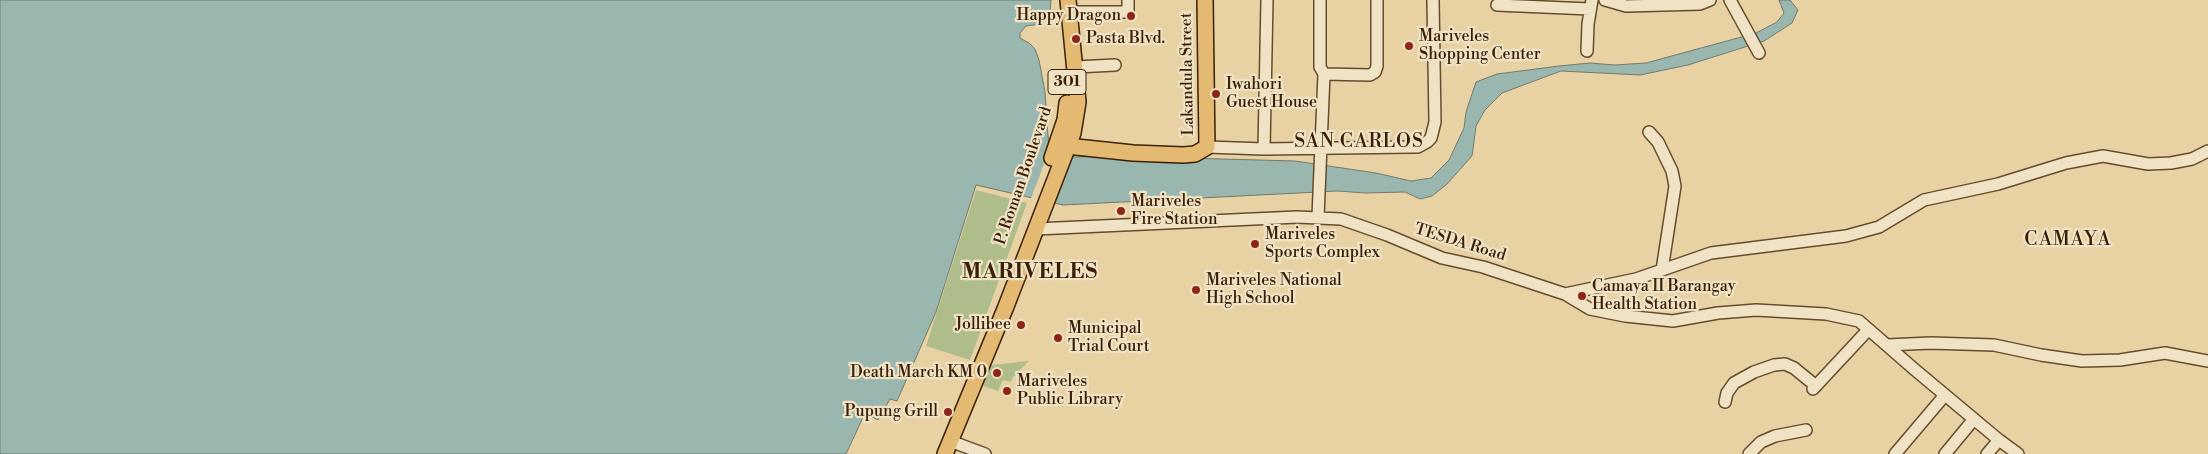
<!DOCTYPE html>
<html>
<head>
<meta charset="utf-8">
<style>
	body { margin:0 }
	canvas { display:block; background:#e8d2a4 }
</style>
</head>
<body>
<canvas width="2208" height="454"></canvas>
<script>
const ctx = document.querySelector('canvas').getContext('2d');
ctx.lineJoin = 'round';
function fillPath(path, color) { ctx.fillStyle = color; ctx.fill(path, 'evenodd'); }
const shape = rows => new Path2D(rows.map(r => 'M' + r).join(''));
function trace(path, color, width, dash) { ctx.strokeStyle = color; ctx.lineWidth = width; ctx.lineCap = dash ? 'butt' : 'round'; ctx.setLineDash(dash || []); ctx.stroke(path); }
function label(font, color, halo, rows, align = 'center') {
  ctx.font = font + ' "Libre Bodoni",serif'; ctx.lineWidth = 4.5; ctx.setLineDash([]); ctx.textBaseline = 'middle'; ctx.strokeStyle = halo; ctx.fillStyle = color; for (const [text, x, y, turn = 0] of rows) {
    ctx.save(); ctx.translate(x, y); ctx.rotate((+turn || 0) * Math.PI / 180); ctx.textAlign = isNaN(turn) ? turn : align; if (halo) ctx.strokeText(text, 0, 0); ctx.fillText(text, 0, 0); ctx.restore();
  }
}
const green = shape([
	[976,190,1027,203,970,360,926,346],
	[1029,361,1013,377,1011,382,1003,380,998,391,983,386,991,365]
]);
const water = shape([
	[0,0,1051,0,1050,15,1045,21,1041,24,1026,26,1020,33,1020,38,1029,43,1035,49,1039,60,1045,92,1049,150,1071,157,1115,156,1295,161,1376,173,1411,181,1431,178,1449,160,1464,128,1466,112,1476,82,1497,74,1559,66,1590,63,1615,65,1646,63,1756,33,1777,22,1784,13,1779,0,1790,0,1798,10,1792,23,1764,41,1688,65,1640,75,1561,71,1502,93,1485,110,1476,126,1472,156,1447,184,1432,196,1420,199,1405,192,1365,193,1338,191,1063,205,976,185,936,312,897,401,890,399,878,420,865,413,846,454,0,454,0,0]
]);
const pier = shape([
	[1050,148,1069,155,1050,205,1030,201]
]);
const minor = shape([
	[1605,0,1626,6,1700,4,1710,0],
	[1730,0,1759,53],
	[1497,5,1590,9],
	[1069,12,1128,12,1128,0],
	[1587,51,1588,24,1592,0],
	[1076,67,1115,65],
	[1324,74,1370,75,1375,72,1377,66,1377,0],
	[1649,132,1658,142,1672,171,1675,186,1662,270],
	[1207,147,1264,149,1412,147,1418,147,1427,142,1431,138,1435,122,1433,0],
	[1264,149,1267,0],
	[1318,217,1324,74,1320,67,1320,0],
	[1036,229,1297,217,1341,219,1387,235,1442,258,1483,267,1565,294,1590,309,1625,316,1673,321,1718,313,1756,310,1826,314,1859,321,1914,369,1999,440,2018,454],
	[1565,294,1636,279,1711,253,1846,236,1879,227,1924,200,1998,184,2066,163,2103,156,2148,164,2171,163,2192,159,2208,151],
	[1887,345,1931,343,1994,345,2041,355,2082,361,2120,360,2165,353,2208,361],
	[1813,389,1868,330],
	[1725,402,1727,393,1734,383,1754,372,1774,365,1785,364,1794,368,1816,386],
	[950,441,985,454],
	[1749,454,1761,442,1775,436,1806,430],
	[1895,454,1945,395],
	[1945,454,1974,419],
	[1987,454,1999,440]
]);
const major = shape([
	[1067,146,1133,153,1183,155,1195,154,1207,147,1205,0],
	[1052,158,1065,120,1067,103],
	[945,454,1005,309,1073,133,1078,102,1068,0]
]);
const markers = [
	[1131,16,5,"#8f2418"],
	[1076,39,5,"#8f2418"],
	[1409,46,5,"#8f2418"],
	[1216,94,5,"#8f2418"],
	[1121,211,5,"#8f2418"],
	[1255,244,5,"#8f2418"],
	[1196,290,5,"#8f2418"],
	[1582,296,5,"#8f2418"],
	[1021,325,5,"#8f2418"],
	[1058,338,5,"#8f2418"],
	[997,373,5,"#8f2418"],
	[1007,391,5,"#8f2418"],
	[948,412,5,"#8f2418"]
];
const shields = [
	[1067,82,38]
];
const shieldNames = [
	["301",1067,82]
];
const poiNames = [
	["Happy Dragon",1121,16,"right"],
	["Mariveles",1419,37],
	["Shopping Center",1419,55],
	["Pasta Blvd.",1086,39],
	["Iwahori",1226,85],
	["Guest House",1226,103],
	["Mariveles",1131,202],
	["Fire Station",1131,220],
	["Mariveles",1265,235],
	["Sports Complex",1265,253],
	["Mariveles National",1206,281],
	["High School",1206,299],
	["Camaya II Barangay",1592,287],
	["Health Station",1592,305],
	["Jollibee",1011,325,"right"],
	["Municipal",1068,329],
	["Trial Court",1068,347],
	["Death March KM 0",987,373,"right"],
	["Mariveles",1017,382],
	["Public Library",1017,400],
	["Pupung Grill",938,412,"right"]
];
const streetNames = [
	["Lakandula Street",1188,74,-91],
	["P. Roman Boulevard",1024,176,-71],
	["TESDA Road",1460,243,17]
];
const quarterNames = [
	["SAN CARLOS",1359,142],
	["CAMAYA",2068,240]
];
const districtNames = [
	["MARIVELES",1030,273]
];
fillPath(green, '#afbd8b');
fillPath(water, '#99b6af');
trace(water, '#737a6b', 1);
fillPath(pier, '#e8d2a4');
trace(minor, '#664c2e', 14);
trace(major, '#3a2006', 18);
trace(minor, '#f0e2c4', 11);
trace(major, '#e4b972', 15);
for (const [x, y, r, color] of markers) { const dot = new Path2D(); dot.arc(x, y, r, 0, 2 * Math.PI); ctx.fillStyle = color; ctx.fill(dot); trace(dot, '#f0e2c4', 2); }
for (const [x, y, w] of shields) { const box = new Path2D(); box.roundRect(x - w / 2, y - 12.5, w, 25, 4); ctx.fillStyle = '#f0e2c4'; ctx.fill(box); trace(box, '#3a2006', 1); }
label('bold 15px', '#3a2006', null, shieldNames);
label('16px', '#3a2006', '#f0e2c4', poiNames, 'left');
label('16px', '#3a2006', '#f0e2c4', streetNames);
ctx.letterSpacing = '1px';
label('19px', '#3a2006', '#f0e2c4', quarterNames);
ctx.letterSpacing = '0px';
ctx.letterSpacing = '1px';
label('bold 21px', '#3a2006', '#f0e2c4', districtNames);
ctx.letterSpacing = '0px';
</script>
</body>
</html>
